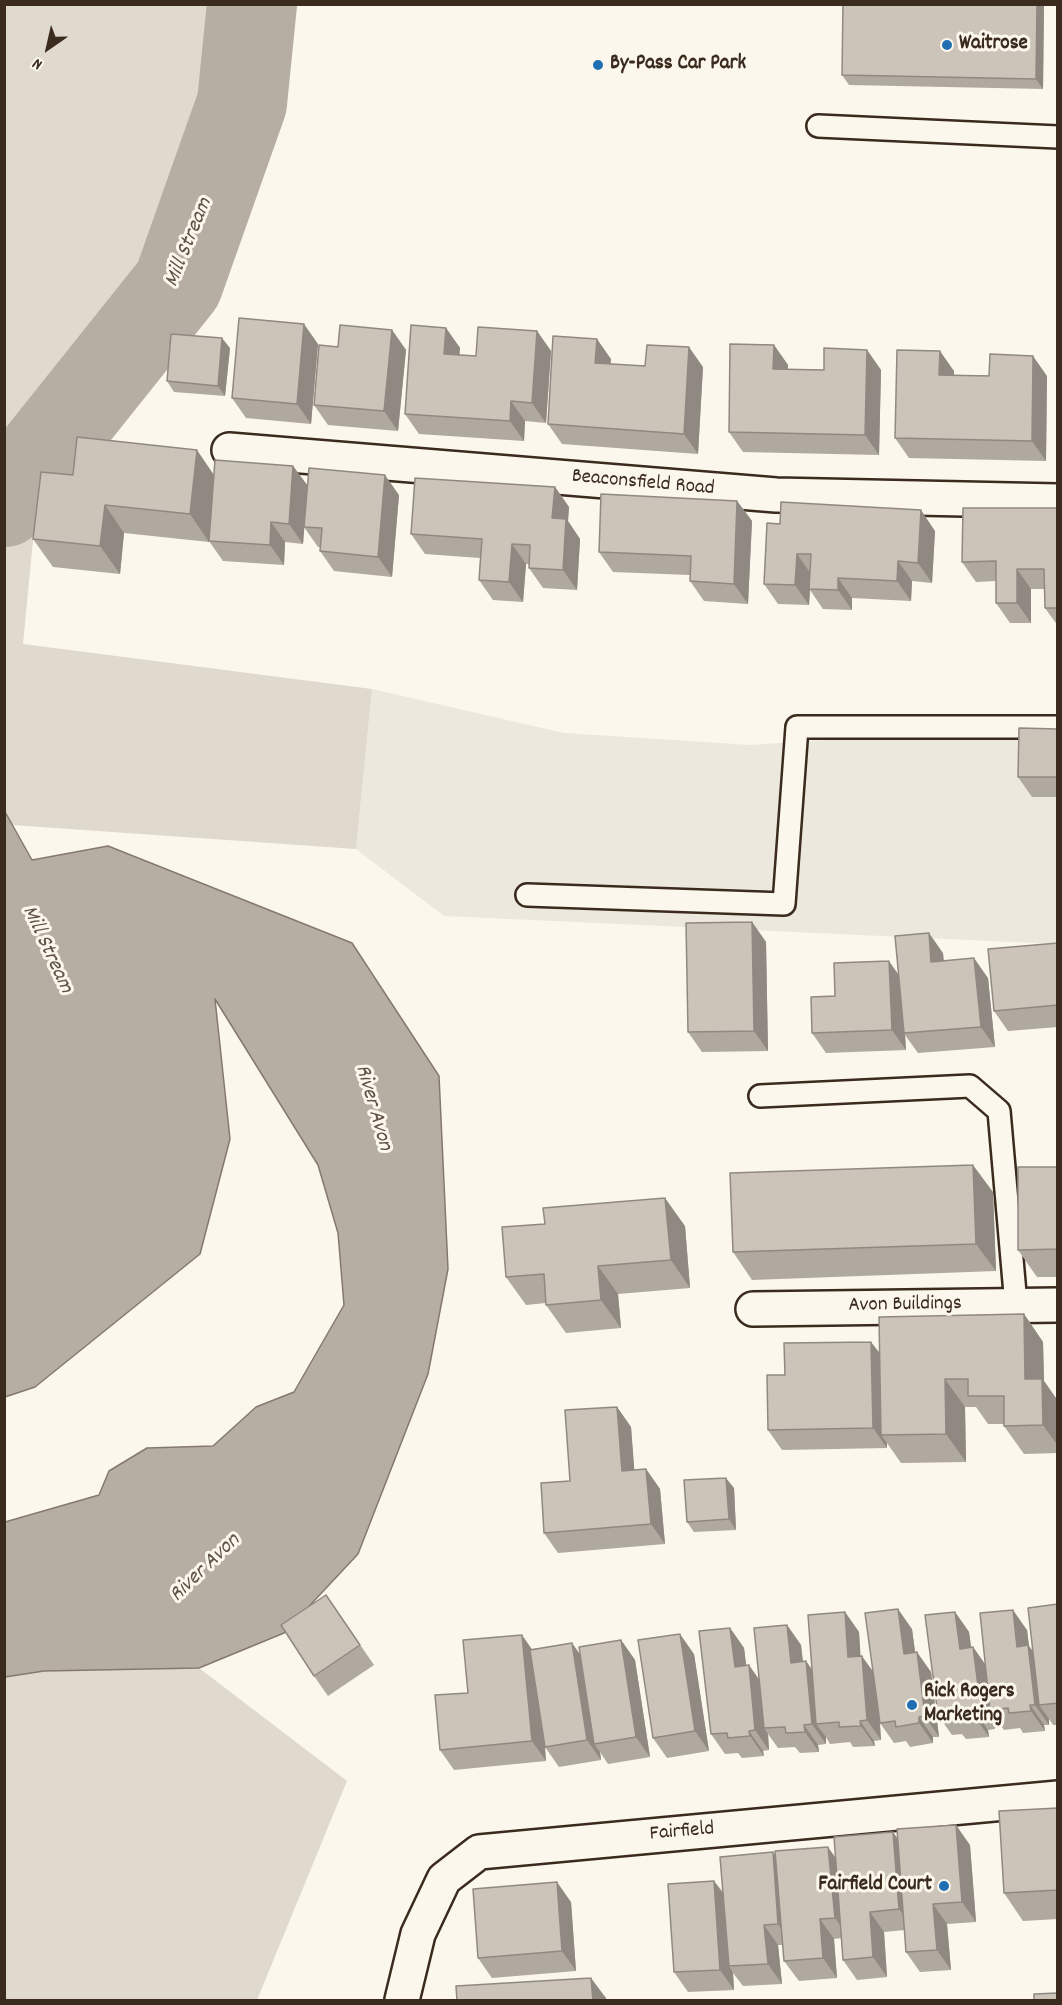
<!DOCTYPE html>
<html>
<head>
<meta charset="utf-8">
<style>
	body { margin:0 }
	#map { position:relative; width:1062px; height:2005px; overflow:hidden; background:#fbf7ec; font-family:Dekko,sans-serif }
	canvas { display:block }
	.frame { position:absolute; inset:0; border:6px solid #3b2a1e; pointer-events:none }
	.north { position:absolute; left:18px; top:18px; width:60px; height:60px; -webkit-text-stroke:4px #fbf7ec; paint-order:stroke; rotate:214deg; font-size:16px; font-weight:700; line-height:24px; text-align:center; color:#3b2a1e }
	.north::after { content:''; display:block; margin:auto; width:21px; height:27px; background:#3b2a1e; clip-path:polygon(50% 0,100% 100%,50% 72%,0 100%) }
</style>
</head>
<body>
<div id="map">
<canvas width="1062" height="2005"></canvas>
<div class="frame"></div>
<div class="north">N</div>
</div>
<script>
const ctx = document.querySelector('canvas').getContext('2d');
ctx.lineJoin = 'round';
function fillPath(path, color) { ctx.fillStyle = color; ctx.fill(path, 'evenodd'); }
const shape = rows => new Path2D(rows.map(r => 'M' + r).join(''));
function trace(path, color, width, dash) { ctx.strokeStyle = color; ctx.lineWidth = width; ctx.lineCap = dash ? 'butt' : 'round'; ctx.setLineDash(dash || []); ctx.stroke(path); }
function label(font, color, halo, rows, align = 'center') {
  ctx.font = font + ' Dekko,sans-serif'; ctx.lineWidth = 6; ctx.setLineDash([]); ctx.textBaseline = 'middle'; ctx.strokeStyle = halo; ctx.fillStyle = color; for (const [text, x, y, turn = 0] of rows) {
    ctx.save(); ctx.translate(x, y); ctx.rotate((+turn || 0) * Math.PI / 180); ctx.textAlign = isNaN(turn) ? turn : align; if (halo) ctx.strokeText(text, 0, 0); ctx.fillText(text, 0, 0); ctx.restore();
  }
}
const built = shape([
	[372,689,564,733,751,745,1057,724,1057,944,444,916,356,849]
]);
const green = shape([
	[4,5,235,5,227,145,178,284,41,457,23,644,372,689,356,849,12,825,5,810],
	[199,1668,347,1781,257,2000,5,2000,5,1677,44,1671]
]);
const water = shape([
	[4,810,32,860,108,846,352,943,439,1076,448,1269,428,1374,358,1554,284,1633,199,1668,44,1671,5,1677,5,1522,99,1495,109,1471,147,1448,213,1446,256,1407,294,1392,344,1305,338,1233,318,1165,215,999,230,1139,200,1254,35,1387,5,1397,4,810]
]);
const river = shape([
	[4,502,178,284,242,103,252,4]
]);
const lane = shape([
	[818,126,1058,137],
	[527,895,784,904,797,727,1058,727],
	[760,1096,970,1086,999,1111,1016,1305]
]);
const street = shape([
	[229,450,776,495,1058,501],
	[753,1309,1058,1305],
	[402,2000,418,1934,444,1879,479,1852,1058,1798]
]);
const wall = shape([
	[843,4,1044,4,1043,89,849,85,842,75],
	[446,328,460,348,459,355,476,356,537,331,551,351,546,423,525,421,524,441,419,434,405,414],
	[392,330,406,350,398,431,328,425,314,405,338,347],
	[318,344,311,424,246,418,232,398],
	[774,345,788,365,788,369,824,370,867,350,881,370,879,455,743,452,729,432],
	[230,348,225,396,174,392,167,381],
	[611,359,610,364,645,366,703,367,698,454,562,444,548,424],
	[954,371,954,375,1047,376,1046,461,909,458,895,438],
	[293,466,307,486,399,495,392,577,334,571,320,551,320,547,318,547,304,527,303,544,285,542,284,565,223,561,209,541,209,542,124,533,120,574,53,567,33,539,73,475,214,475],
	[555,487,569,507,568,521,580,539,577,590,543,588,529,568,529,564,526,564,523,602,493,600,479,580,480,558,425,554,411,534],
	[737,501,752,521,748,604,704,601,690,581,690,575,613,572,599,552],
	[1058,508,1058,626,1045,608,1044,589,1031,589,1031,623,1010,623,996,603,996,581,976,582,962,562],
	[767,523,935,531,932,583,912,581,911,601,852,598,852,610,823,609,810,590,809,605,778,604,764,584],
	[1058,729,1058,797,1032,797,1018,777],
	[752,922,766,942,768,1051,702,1052,688,1032],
	[1058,943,1058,1027,1008,1031,994,1011],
	[943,953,944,961,988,978,995,1047,918,1053,905,1035,906,1050,826,1053,812,1033,835,996,898,974],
	[1058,1167,1058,1277,1037,1277,1018,1250],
	[993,1192,996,1271,752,1280,733,1252],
	[685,1226,690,1288,618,1294,621,1328,566,1333,546,1305,546,1303,526,1305,506,1277],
	[1024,1314,1043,1342,1044,1381,1058,1401,1058,1453,1024,1454,1004,1426,1004,1424,988,1424,976,1407,965,1407,966,1462,901,1463,887,1443,887,1448,782,1450,768,1430,785,1375,871,1342,880,1353],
	[617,1407,631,1427,634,1470,646,1469,660,1489,665,1544,558,1553,544,1533,570,1481],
	[734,1488,736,1530,694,1532,687,1522],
	[326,1595,374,1665,328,1696,314,1676],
	[1058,1604,1058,1725,1053,1725,1049,1719,1049,1725,1044,1725,1045,1731,1023,1733,1020,1728,1004,1730,993,1715,995,1729,988,1730,989,1737,966,1739,962,1734,952,1735,938,1715,955,1612,969,1632,971,1647,973,1647,985,1664,1027,1630,1029,1646,1033,1651],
	[845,1612,859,1632,860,1656,873,1671,912,1629,915,1652,931,1672,939,1737,933,1737,933,1743,910,1747,906,1741,894,1743,880,1723,880,1721,881,1740,874,1741,875,1746,853,1747,850,1742,830,1744,826,1737,826,1744,818,1745,819,1752,800,1753,795,1747,778,1748,768,1734,769,1750,763,1751,764,1756,742,1758,738,1753,725,1754,711,1734,730,1628,744,1648,746,1666,759,1680,787,1625,801,1645,803,1661,806,1661,812,1670],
	[621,1640,635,1660,650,1757,608,1764,600,1752,601,1760,559,1767,545,1747,545,1744,546,1761,454,1770,440,1750,468,1693,532,1649,572,1643,580,1655],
	[694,1654,709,1751,667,1758,653,1738],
	[1058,1808,1058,1919,1023,1921,1004,1893],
	[898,1840,970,1845,976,1922,947,1924,951,1970,920,1972,906,1952,905,1930,884,1932,887,1977,857,1980,843,1960,842,1938,834,1939,837,1978,799,1981,784,1961,783,1945,778,1945,782,1984,743,1986,733,1973,734,1990,688,1992,674,1972,714,1881,723,1892,776,1856,836,1857],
	[571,1902,576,1971,492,1978,478,1958]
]);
const shadedWall = shape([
	[1037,4,1044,4,1043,89,1036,79],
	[304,324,318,344,311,424,297,404],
	[446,328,460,348,458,374,444,354],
	[392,330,406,350,398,431,384,411],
	[537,331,551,351,546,423,532,403],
	[222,338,230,348,225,396,218,386],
	[597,339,611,359,609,383,595,363],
	[774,345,788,365,787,389,773,369],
	[689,347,703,367,698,454,684,434],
	[867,350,881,370,879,455,865,435],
	[940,351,954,371,953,395,939,375],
	[1033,356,1047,376,1046,461,1032,441],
	[511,401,525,421,524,441,510,421],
	[197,450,216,478,209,542,190,514],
	[293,466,308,486,303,544,289,524],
	[385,475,399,495,392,577,378,557],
	[555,487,569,507,568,521,580,539,577,590,563,570,552,518],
	[737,501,752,521,748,604,734,584],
	[105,505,124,533,120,574,100,546],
	[921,510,935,531,932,583,918,563],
	[271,522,285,542,284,565,270,545],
	[512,544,526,564,523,602,509,582],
	[797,554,811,574,809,605,795,585],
	[898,561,912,581,911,601,897,581],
	[1017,569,1031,589,1031,623,1017,603],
	[838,578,852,598,852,610,838,590],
	[752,922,766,942,768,1051,754,1031],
	[929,933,943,953,945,982,931,962],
	[974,958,988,978,995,1047,981,1027],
	[889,961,903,981,904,1033,905,1035,906,1050,892,1030],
	[973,1165,993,1192,996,1271,976,1244],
	[665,1198,685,1226,690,1288,671,1260],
	[598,1266,618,1294,621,1328,601,1300],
	[1024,1314,1043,1342,1044,1381,1058,1401,1058,1446,1043,1425,1025,1379],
	[871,1342,885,1362,881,1435,887,1443,887,1448,873,1428],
	[945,1379,965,1407,966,1462,946,1434],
	[617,1407,631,1427,636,1491,622,1471],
	[646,1469,660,1489,665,1544,651,1524],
	[726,1478,734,1488,736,1530,729,1519],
	[898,1609,912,1629,918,1674,904,1654],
	[1013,1610,1027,1630,1029,1646,1042,1665,1039,1705,1049,1719,1049,1725,1035,1705,1017,1647],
	[845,1612,859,1632,862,1677,848,1657],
	[955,1612,969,1632,974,1669,960,1649],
	[787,1625,801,1645,805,1683,791,1663],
	[730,1628,744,1648,749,1687,735,1667],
	[680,1634,694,1654,709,1751,695,1731],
	[522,1635,536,1655,546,1761,532,1741],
	[621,1640,635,1660,650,1757,636,1737],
	[572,1643,586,1663,594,1744,600,1752,601,1760,587,1740],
	[973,1647,987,1667,990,1710,993,1715,995,1729,981,1709],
	[917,1652,931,1672,939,1737,925,1716],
	[862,1656,876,1676,881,1740,867,1720],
	[806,1661,820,1681,816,1724,826,1737,826,1744,812,1724],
	[749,1665,763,1685,764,1728,768,1734,769,1750,755,1730],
	[1030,1705,1044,1725,1045,1731,1031,1711],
	[974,1710,988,1730,989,1737,975,1717],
	[919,1717,933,1737,933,1743,919,1723],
	[860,1721,874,1741,875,1746,861,1726],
	[804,1725,818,1745,819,1752,805,1732],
	[749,1731,763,1751,764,1756,750,1736],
	[956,1825,970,1845,976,1922,962,1902],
	[893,1832,907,1852,913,1929,899,1909],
	[828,1847,842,1867,849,1938,835,1918],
	[773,1852,787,1872,792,1944,778,1924],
	[714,1881,728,1901,729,1966,733,1973,734,1990,720,1970],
	[557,1882,571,1902,576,1971,562,1951],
	[933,1904,947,1924,951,1970,937,1950],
	[870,1912,884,1932,887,1977,873,1957],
	[820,1919,834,1939,837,1978,823,1958],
	[764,1925,778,1945,782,1984,768,1964],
	[591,1978,606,1998,606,2001,593,2001]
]);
const building = shape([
	[843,4,1037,4,1036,79,842,75,843,4],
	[239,318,304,324,297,404,232,398,239,318],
	[340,325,392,330,384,411,314,405,319,345,338,347,340,325],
	[411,325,446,328,444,354,476,356,478,327,537,331,532,403,511,401,510,421,405,414,411,325],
	[171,334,222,338,218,386,167,381,171,334],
	[553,336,597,339,595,363,645,366,647,345,689,347,684,434,548,424,553,336],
	[730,344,774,345,773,369,824,370,824,348,867,350,865,435,729,432,730,344],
	[897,350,940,351,939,375,989,376,990,354,1033,356,1032,441,895,438,897,350],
	[77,437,197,450,190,514,105,505,100,546,33,539,41,472,73,475,77,437],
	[215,460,293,466,289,524,271,522,270,545,209,541,215,460],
	[309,468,385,475,378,557,320,551,322,528,304,527,309,468],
	[415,478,555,487,552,518,566,519,563,570,529,568,530,545,512,544,509,582,479,580,482,539,411,534,415,478],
	[601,494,737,501,734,584,690,581,691,556,599,552,601,494],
	[781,502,921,510,918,563,898,561,897,581,838,578,838,590,809,589,811,554,797,554,795,585,764,584,767,523,780,524,781,502],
	[963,508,1058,508,1058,608,1045,608,1044,569,1017,569,1017,603,996,603,996,561,962,562,963,508],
	[1019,728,1058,729,1058,777,1018,777,1019,728],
	[752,922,754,1031,688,1032,686,923,752,922],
	[929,933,931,962,974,958,981,1027,904,1033,895,936,929,933],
	[1058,943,1058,1005,994,1011,988,949,1058,943],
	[889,961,892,1030,812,1033,811,997,835,996,834,963,889,961],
	[973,1165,976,1244,733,1252,730,1173,973,1165],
	[1018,1167,1058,1167,1058,1249,1018,1250,1018,1167],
	[665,1198,671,1260,598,1266,601,1300,546,1305,544,1274,506,1277,502,1227,545,1224,543,1208,665,1198],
	[1024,1314,1025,1379,1042,1379,1043,1425,1004,1426,1004,1396,968,1396,968,1379,945,1379,946,1434,881,1435,879,1317,1024,1314],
	[871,1342,873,1428,768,1430,767,1375,785,1375,784,1343,871,1342],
	[617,1407,622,1471,646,1469,651,1524,544,1533,541,1483,570,1481,565,1410,617,1407],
	[726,1478,729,1519,687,1522,684,1480,726,1478],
	[326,1595,360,1645,314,1676,281,1625,326,1595],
	[1058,1604,1058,1703,1039,1705,1028,1608,1058,1604],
	[898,1609,904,1654,917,1652,925,1716,919,1717,919,1723,896,1727,895,1721,880,1723,865,1613,898,1609],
	[1013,1610,1017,1647,1028,1645,1035,1705,1030,1705,1031,1711,1009,1713,1008,1708,990,1710,980,1613,1013,1610],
	[845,1612,848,1657,862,1656,867,1720,860,1721,861,1726,839,1727,839,1722,816,1724,808,1615,845,1612],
	[955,1612,960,1649,973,1647,981,1709,974,1710,975,1717,952,1719,951,1714,938,1715,925,1615,955,1612],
	[787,1625,791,1663,806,1661,812,1724,804,1725,805,1732,786,1733,785,1727,764,1728,754,1628,787,1625],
	[730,1628,735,1667,749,1665,755,1730,749,1731,750,1736,728,1738,727,1733,711,1734,699,1631,730,1628],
	[680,1634,695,1731,653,1738,638,1640,680,1634],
	[522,1635,532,1741,440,1750,435,1695,468,1693,463,1640,522,1635],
	[621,1640,636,1737,594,1744,579,1647,621,1640],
	[572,1643,587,1740,545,1747,530,1650,572,1643],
	[1058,1808,1058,1890,1004,1893,999,1811,1058,1808],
	[956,1825,962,1902,933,1904,937,1950,906,1952,897,1829,956,1825],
	[893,1832,899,1909,870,1912,873,1957,843,1960,834,1837,893,1832],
	[828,1847,835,1918,820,1919,823,1958,784,1961,775,1851,828,1847],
	[773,1852,778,1924,764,1925,768,1964,729,1966,720,1857,773,1852],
	[714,1881,720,1970,674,1972,668,1884,714,1881],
	[557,1882,562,1951,478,1958,473,1889,557,1882],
	[591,1978,593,2001,457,2001,456,1986,591,1978],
	[1058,1993,1058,2001,1034,2001,1034,1994,1058,1993]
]);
const markers = [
	[947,45,6,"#1f6fb2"],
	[598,65,6,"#1f6fb2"],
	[912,1705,6,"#1f6fb2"],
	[944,1886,6,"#1f6fb2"]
];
const poiNames = [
	["Waitrose",959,45],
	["By-Pass Car Park",610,65],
	["Rick Rogers",924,1693],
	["Marketing",924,1717],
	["Fairfield Court",932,1886,"right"]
];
const streetNames = [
	["Beaconsfield Road",643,484,5],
	["Avon Buildings",905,1306,-1],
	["Fairfield",682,1833,-5]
];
const waterNames = [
	["Mill Stream",190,243,-68],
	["Mill Stream",46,950,65],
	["River Avon",372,1108,74],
	["River Avon",206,1569,-44]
];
fillPath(built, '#ede8dd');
fillPath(green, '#dfd9ce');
fillPath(water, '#b6aea2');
trace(water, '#85796d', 1.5);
trace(river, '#b6aea2', 90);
trace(lane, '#3b2a1e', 26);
trace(street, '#3b2a1e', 38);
trace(lane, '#fbf7ec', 21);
trace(street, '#fbf7ec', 33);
fillPath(wall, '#afa99f');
fillPath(shadedWall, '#8f8982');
fillPath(building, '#ccc4b9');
trace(building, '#8f8982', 1.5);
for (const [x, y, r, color] of markers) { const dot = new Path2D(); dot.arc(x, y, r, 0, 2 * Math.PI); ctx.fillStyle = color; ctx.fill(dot); trace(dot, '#fbf7ec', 2); }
label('bold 21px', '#3b2a1e', '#fbf7ec', poiNames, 'left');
label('21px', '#3b2a1e', '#fbf7ec', streetNames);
label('italic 22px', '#605246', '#fbf7ec', waterNames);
</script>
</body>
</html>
